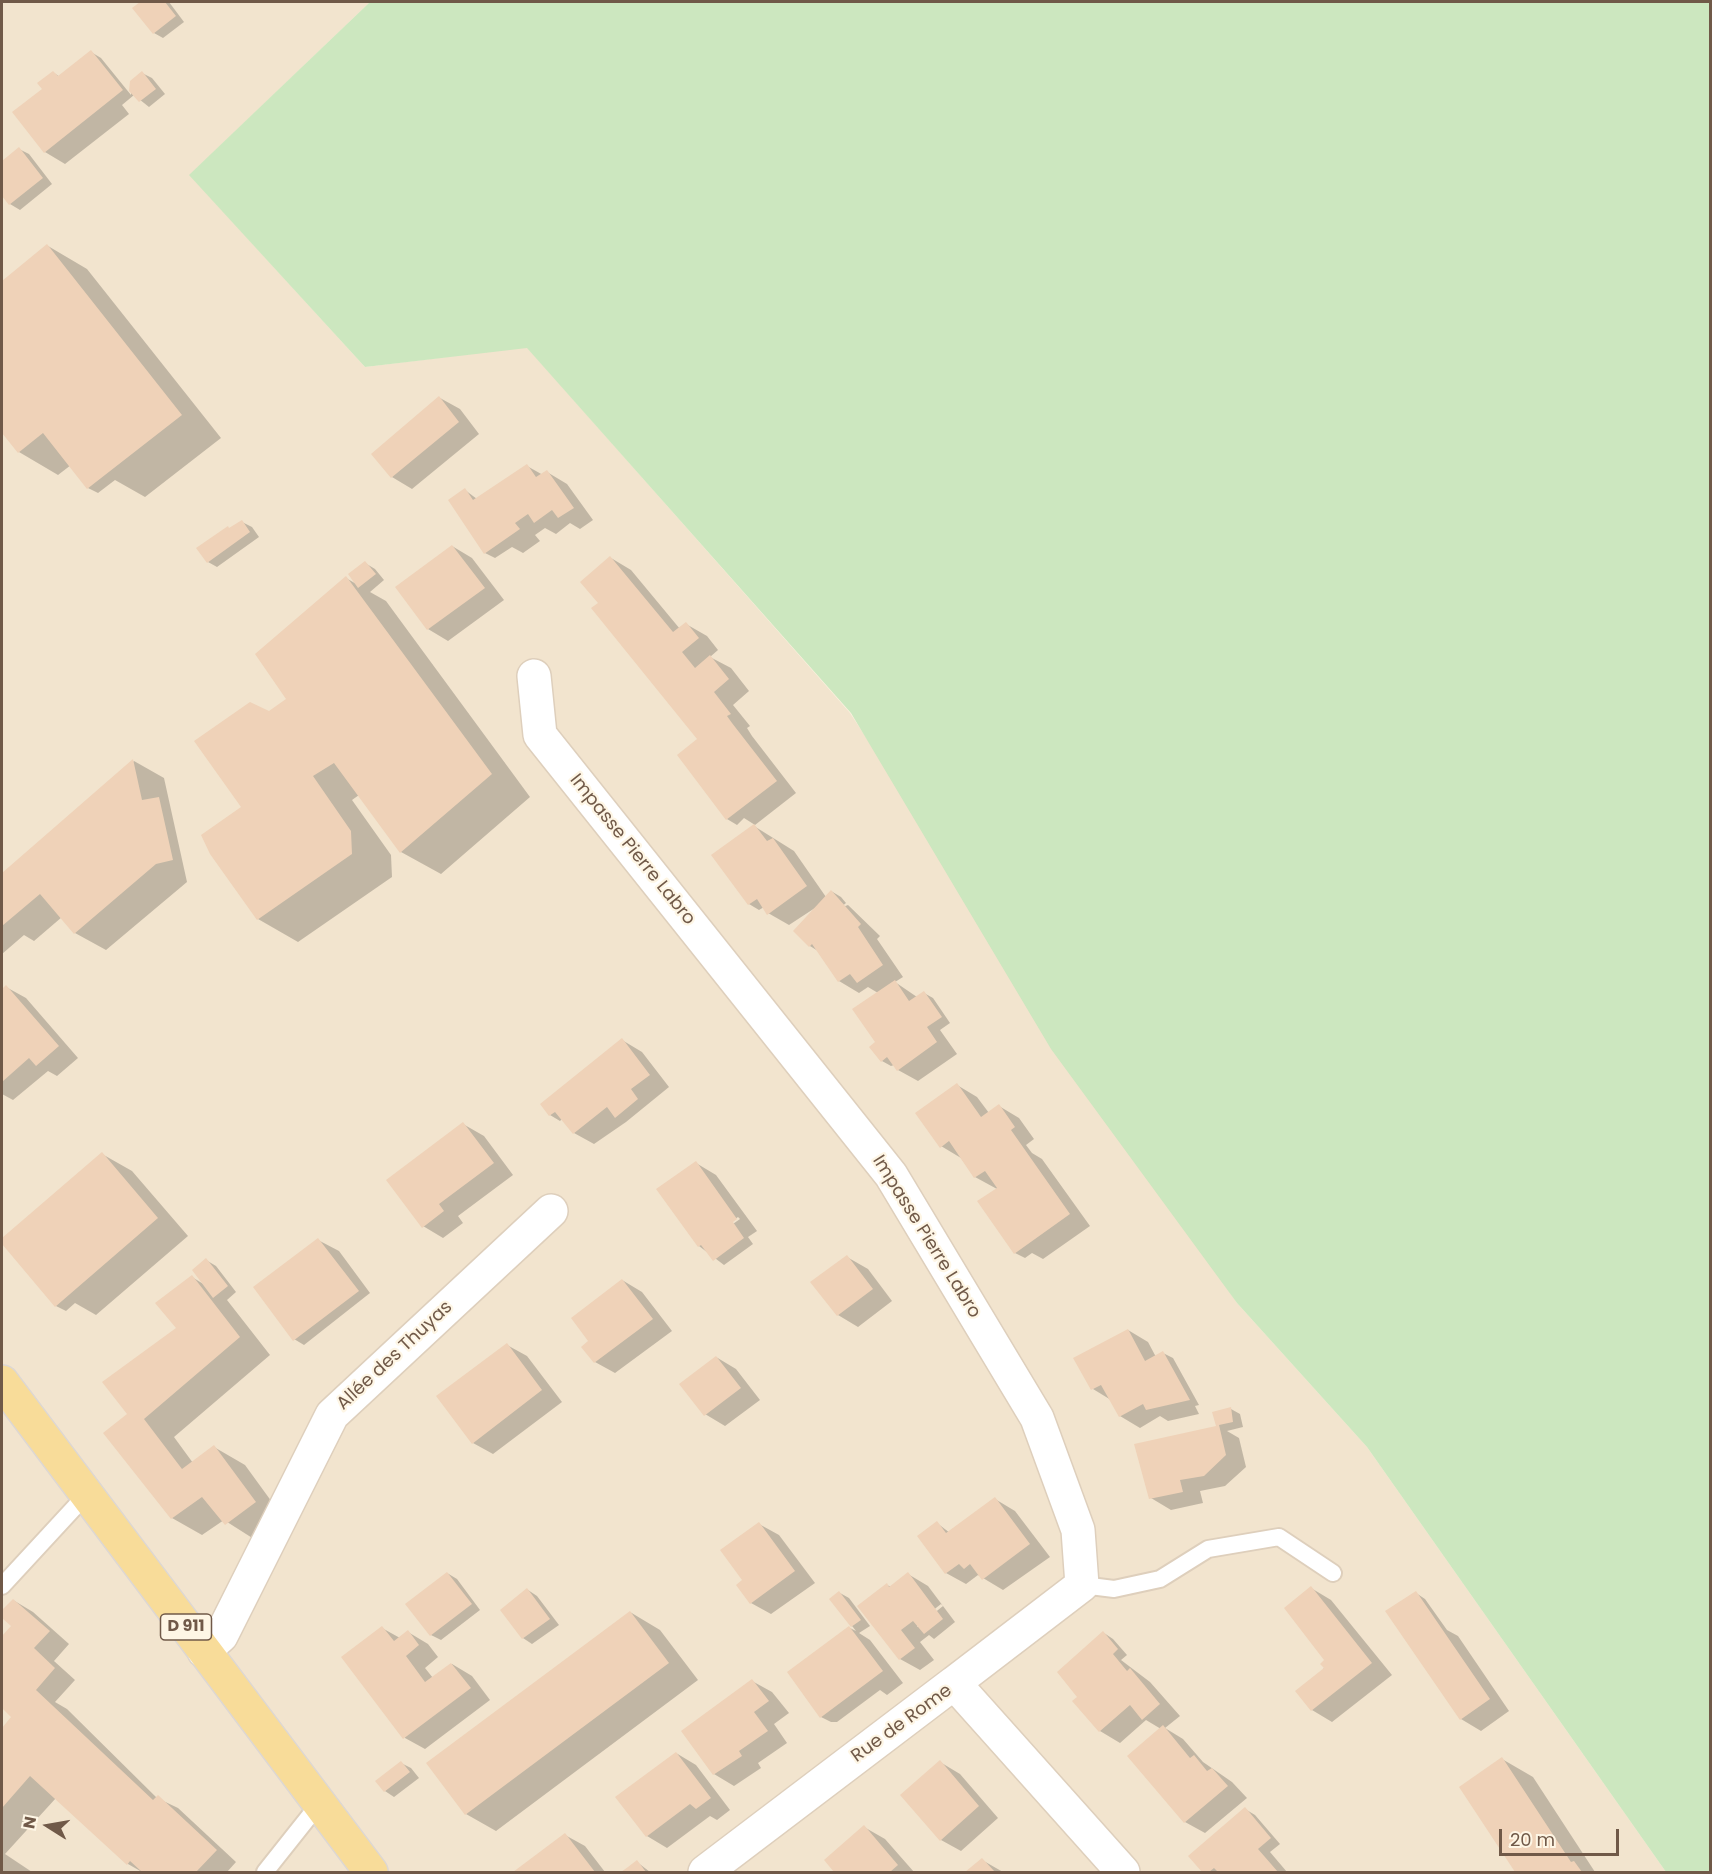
<!DOCTYPE html>
<html>
<head>
<meta charset="utf-8">
<style>
	body { margin:0 }
	#map { position:relative; width:1712px; height:1874px; overflow:hidden; background:#fbf2df; font-family:Poppins,sans-serif }
	canvas { display:block }
	.frame { position:absolute; inset:0; border:3px solid #705948; pointer-events:none }
	.north { position:absolute; left:18px; top:1796px; width:60px; height:60px; -webkit-text-stroke:4px #fef6e5; paint-order:stroke; rotate:281deg; font-size:16px; font-weight:700; line-height:24px; text-align:center; color:#705948 }
	.north::after { content:''; display:block; margin:auto; width:21px; height:27px; background:#705948; clip-path:polygon(50% 0,100% 100%,50% 72%,0 100%) }
	.scale { position:absolute; left:1499px; top:1829px; width:120px; height:27px; box-sizing:border-box; border:3px solid #705948; border-top:0; padding-left:8px; font-size:18px; line-height:21px; white-space:nowrap; color:#705948; -webkit-text-stroke:4px #fef6e5; paint-order:stroke }
</style>
</head>
<body>
<div id="map">
<canvas width="1712" height="1874"></canvas>
<div class="frame"></div>
<div class="north">N</div>
<div class="scale">20 m</div>
</div>
<script>
const ctx = document.querySelector('canvas').getContext('2d');
ctx.lineJoin = 'round';
function fillPath(path, color) { ctx.fillStyle = color; ctx.fill(path, 'evenodd'); }
const shape = rows => new Path2D(rows.map(r => 'M' + r).join(''));
function trace(path, color, width, dash) { ctx.strokeStyle = color; ctx.lineWidth = width; ctx.lineCap = dash ? 'butt' : 'round'; ctx.setLineDash(dash || []); ctx.stroke(path); }
function label(font, color, halo, rows, align = 'center') {
  ctx.font = font + ' Poppins,sans-serif'; ctx.lineWidth = 4.5; ctx.setLineDash([]); ctx.textBaseline = 'middle'; ctx.strokeStyle = halo; ctx.fillStyle = color; for (const [text, x, y, turn = 0] of rows) {
    ctx.save(); ctx.translate(x, y); ctx.rotate((+turn || 0) * Math.PI / 180); ctx.textAlign = isNaN(turn) ? turn : align; if (halo) ctx.strokeText(text, 0, 0); ctx.fillText(text, 0, 0); ctx.restore();
  }
}
const residential = shape([
	[2,2,370,2,190,175,365,367,527,347,850,713,1237,1303,1367,1447,1666,1872,2,1872]
]);
const green = shape([
	[370,2,1710,2,1710,1872,1666,1872,1367,1447,1237,1303,1051,1049,851,713,527,348,365,367,189,175]
]);
const shadow = shape([
	[143,2,169,2,184,22,163,38,154,33,134,8],
	[91,52,101,58,131,95,131,82,142,73,152,78,165,94,149,107,134,95,122,105,129,114,65,164,45,152,44,89,54,73,60,77],
	[19,149,29,154,52,184,20,210,10,204,2,193,2,163],
	[48,246,87,269,221,438,145,497,115,480,98,493,88,488,71,465,58,475,19,452,2,430,2,283],
	[440,398,460,409,479,434,412,489,392,477],
	[527,466,543,475,547,472,567,484,593,520,580,529,570,523,556,534,545,528,535,535,540,541,523,553,512,547,495,558,485,553,465,490,477,499],
	[242,522,252,527,259,537,217,567,208,562,231,529],
	[452,546,472,558,504,600,448,641,428,629],
	[611,558,631,570,680,629,686,624,707,636,718,650,710,657,731,668,749,691,733,705,750,726,747,728,752,736,796,793,755,825,744,818,737,825,727,819,679,755,699,739,600,603],
	[365,563,375,569,384,580,370,592,386,601,530,797,441,874,401,852,359,795,352,800,391,855,392,877,298,942,258,919,243,808,269,713,288,699,346,578,358,585],
	[134,761,164,778,187,882,106,950,75,933,62,917,34,941,24,935,2,954,2,875],
	[754,826,794,851,826,897,831,891,841,897,846,903,840,908,848,905,880,936,877,939,903,977,895,982,917,997,924,993,933,998,950,1023,940,1030,957,1054,918,1081,898,1070,894,1065,891,1066,882,1061,878,1042,878,993,868,987,859,993,839,981,818,951,810,946,818,906,789,925,768,913,764,907,759,910,749,904,738,889],
	[6,987,26,998,78,1058,57,1076,48,1071,13,1100,2,1094,2,991],
	[622,1040,642,1052,669,1087,626,1122,594,1144,574,1133,562,1119,560,1121,550,1115],
	[957,1085,977,1097,989,1113,999,1106,1019,1118,1034,1139,1026,1145,1032,1153,1042,1159,1090,1226,1043,1259,1032,1253,1025,1258,1015,1253,997,1189,975,1177,961,1158,941,1146],
	[463,1124,484,1136,513,1175,458,1216,463,1223,443,1238,423,1226],
	[102,1154,132,1171,188,1236,96,1315,75,1303,66,1311,56,1306,2,1240],
	[696,1163,716,1175,757,1231,748,1237,753,1244,724,1265,699,1246],
	[738,1217,740,1219,706,1243,704,1241],
	[318,1240,339,1251,370,1293,304,1345,294,1339],
	[847,1257,868,1269,892,1301,858,1327,838,1315],
	[206,1260,216,1266,236,1292,227,1300,270,1355,174,1437,193,1463,214,1447,245,1465,285,1520,257,1541,224,1520,202,1535,172,1518,129,1414,178,1328,192,1277,205,1285],
	[622,1280,642,1292,672,1331,615,1373,595,1362,590,1342],
	[1128,1330,1148,1342,1156,1357,1163,1353,1173,1358,1199,1405,1195,1406,1199,1414,1168,1421,1160,1416,1140,1428,1120,1416,1111,1400,1093,1389],
	[507,1345,527,1356,562,1402,493,1454,473,1443],
	[716,1357,736,1369,760,1400,725,1426,705,1414],
	[1231,1409,1240,1414,1243,1427,1227,1431,1239,1438,1246,1467,1225,1486,1200,1491,1203,1503,1171,1510,1151,1498,1217,1427],
	[995,1499,1015,1511,1050,1557,1003,1590,978,1575,966,1584,946,1573,937,1523,950,1533],
	[759,1524,779,1535,815,1583,771,1614,751,1603,744,1580],
	[447,1573,457,1579,480,1610,441,1640,431,1635],
	[908,1574,928,1586,955,1622,934,1639,929,1635,920,1642,934,1660,920,1670,900,1659,887,1585,891,1587],
	[941,1604,943,1606,917,1627,917,1623],
	[1311,1588,1331,1600,1392,1675,1332,1722,1312,1710,1326,1660],
	[528,1590,537,1596,559,1625,532,1644,523,1638],
	[840,1593,849,1598,870,1626,859,1633,870,1640,903,1683,887,1695,880,1690,837,1722,831,1722,821,1717,850,1628,856,1631,831,1599],
	[1416,1593,1425,1599,1447,1630,1458,1636,1509,1711,1481,1731,1461,1719],
	[13,1600,33,1612,69,1644,54,1661,75,1680,55,1702,67,1709,157,1798,178,1808,236,1862,227,1872,142,1872,128,1864,56,1798,5,1854,32,1872,2,1872,2,1731,14,1717,2,1706,2,1684,5,1679,2,1676,2,1638,13,1626,2,1616,2,1612],
	[630,1612,660,1630,698,1680,496,1831,466,1814],
	[382,1628,400,1638,408,1632,428,1644,438,1657,425,1668,433,1678,452,1664,472,1676,490,1700,425,1749,405,1738],
	[1104,1633,1113,1639,1127,1655,1121,1660,1150,1682,1180,1716,1165,1728,1183,1739,1203,1762,1232,1782,1247,1798,1205,1833,1185,1822,1161,1729,1146,1720,1120,1743,1100,1731,1079,1697],
	[752,1681,772,1692,789,1713,774,1724,787,1743,758,1763,761,1768,734,1786,714,1774],
	[676,1753,696,1765,730,1810,717,1820,710,1816,667,1848,647,1836,618,1797],
	[1502,1759,1533,1777,1595,1872,1517,1872,1461,1787],
	[940,1762,960,1774,998,1818,961,1851,941,1840],
	[401,1763,411,1768,419,1778,394,1797,385,1791],
	[1245,1809,1255,1815,1280,1844,1270,1852,1287,1872,1204,1872,1190,1856],
	[864,1827,885,1839,914,1872,834,1872],
	[565,1835,585,1846,605,1872,515,1872],
	[982,1860,1003,1872,968,1872],
	[637,1862,650,1872,623,1872]
]);
const building = shape([
	[140,2,165,2,176,16,153,34,132,8],
	[91,50,123,90,44,153,12,112,42,89,37,83,53,71,58,76],
	[142,71,156,89,139,102,129,91,130,81],
	[19,147,43,178,9,205,2,196,2,161],
	[47,244,182,415,87,489,43,433,18,453,2,433,2,281],
	[439,396,459,422,391,478,371,454],
	[527,464,536,477,547,470,574,508,558,518,552,510,534,523,528,514,515,523,520,529,484,554,448,500,465,488,473,500],
	[242,520,250,532,207,563,196,548,228,526,229,528],
	[452,545,485,588,427,630,395,587],
	[610,556,673,632,686,622,699,638,682,652,695,668,710,655,729,679,714,692,731,714,727,716,732,723,777,781,726,820,677,755,697,739,591,608,598,603,580,582],
	[365,561,376,574,358,588,348,574],
	[346,576,492,774,400,853,334,763,313,776,351,831,352,854,257,920,210,854,201,835,241,807,194,741,250,702,269,711,286,699,255,654],
	[133,759,142,800,159,797,173,860,156,864,74,934,40,894,2,926,2,873],
	[754,824,767,841,773,838,807,886,767,915,757,899,748,905,711,855],
	[831,890,861,924,858,927,883,965,857,983,850,974,838,982,812,944,809,947,793,931],
	[895,980,909,1001,924,991,942,1017,927,1027,937,1042,897,1071,887,1057,881,1062,869,1047,875,1042,852,1009],
	[6,985,59,1046,36,1066,29,1058,2,1082,2,989],
	[622,1038,650,1075,631,1089,638,1099,615,1118,607,1107,573,1134,555,1112,549,1116,540,1104],
	[957,1083,981,1117,999,1104,1015,1127,1011,1130,1070,1214,1014,1254,977,1201,997,1188,985,1171,974,1178,949,1141,940,1148,915,1113],
	[463,1122,494,1163,439,1204,444,1211,422,1228,386,1180],
	[102,1152,158,1218,55,1307,2,1244,2,1238],
	[696,1161,737,1219,733,1222,744,1238,713,1261,701,1245,698,1247,656,1189],
	[318,1238,359,1291,293,1341,253,1287],
	[847,1255,873,1289,837,1316,810,1282],
	[206,1258,228,1286,213,1298,192,1270],
	[192,1275,240,1337,144,1419,182,1469,214,1445,256,1502,225,1525,202,1497,171,1519,103,1433,127,1414,102,1382,176,1328,155,1303],
	[622,1279,653,1319,594,1363,581,1347,588,1341,571,1318],
	[1128,1329,1145,1361,1163,1351,1190,1400,1146,1410,1143,1404,1119,1417,1101,1385,1091,1390,1073,1358],
	[507,1343,542,1390,472,1444,436,1396],
	[716,1356,741,1388,704,1416,679,1384],
	[1231,1407,1233,1422,1219,1425,1226,1455,1204,1476,1180,1480,1183,1492,1149,1499,1134,1444,1216,1426,1212,1412],
	[995,1497,1030,1544,982,1580,970,1564,964,1569,959,1564,945,1574,917,1536,937,1521,946,1533],
	[759,1522,795,1571,750,1604,736,1585,742,1580,720,1550],
	[447,1572,472,1604,430,1636,405,1604],
	[908,1572,943,1619,924,1634,913,1621,901,1630,915,1648,899,1660,857,1606,887,1583,889,1587],
	[1311,1586,1372,1663,1311,1711,1295,1691,1324,1668,1320,1664,1324,1660,1284,1608],
	[527,1588,550,1619,522,1639,500,1610],
	[839,1591,861,1620,851,1627,829,1599],
	[1416,1591,1490,1699,1460,1720,1385,1611],
	[13,1599,50,1631,34,1648,55,1668,36,1690,153,1800,158,1795,217,1850,196,1872,142,1872,130,1861,127,1865,30,1776,2,1808,2,1728,11,1717,2,1708,2,1636,11,1626,2,1618,2,1610],
	[630,1611,669,1663,465,1815,426,1763],
	[382,1626,394,1641,408,1630,419,1645,406,1656,425,1682,451,1663,471,1688,403,1739,341,1657],
	[849,1626,883,1671,820,1718,787,1672],
	[1103,1631,1118,1649,1113,1654,1127,1671,1130,1668,1160,1704,1142,1720,1130,1705,1099,1732,1072,1701,1077,1697,1057,1672],
	[752,1679,769,1701,754,1712,768,1731,739,1751,742,1756,713,1775,681,1731],
	[1163,1725,1190,1758,1194,1755,1207,1771,1212,1768,1228,1786,1184,1823,1127,1756],
	[676,1752,711,1798,696,1809,690,1804,646,1837,615,1797],
	[1502,1757,1571,1862,1574,1861,1582,1872,1515,1872,1459,1787],
	[940,1760,979,1806,940,1841,900,1795],
	[401,1761,410,1772,384,1792,375,1781],
	[1245,1807,1271,1838,1258,1849,1278,1872,1218,1872,1214,1868,1209,1872,1202,1872,1188,1856],
	[864,1825,898,1865,890,1872,834,1872,824,1860],
	[565,1833,595,1872,513,1872],
	[982,1858,995,1872,965,1872],
	[637,1860,646,1872,621,1872,628,1867]
]);
const service = shape([
	[1082,1585,1114,1589,1160,1579,1208,1549,1279,1537,1333,1573],
	[2,1586,86,1495],
	[265,1872,319,1804]
]);
const minor = shape([
	[534,676,540,735,891,1175,1037,1418,1078,1530,1082,1585,954,1683],
	[204,1651,221,1636,332,1415,551,1211],
	[705,1872,954,1683,1123,1872]
]);
const primary = shape([
	[2,1382,371,1872]
]);
const shields = [
	[186,1627,51]
];
const shieldNames = [
	["D 911",186,1627]
];
const streetNames = [
	["Impasse Pierre Labro",632,850,51],
	["Impasse Pierre Labro",926,1237,58],
	["Allée des Thuyas",395,1356,-43],
	["Rue de Rome",902,1724,-36]
];
fillPath(residential, '#f2e4ce');
fillPath(green, '#cce7bf');
fillPath(shadow, '#0003');
fillPath(building, '#efd2b8');
trace(service, '#decfbc', 20);
trace(minor, '#decfbc', 36);
trace(primary, '#ddd7d3', 36);
trace(service, '#fff', 16);
trace(minor, '#fff', 33);
trace(primary, '#f8dc99', 33);
for (const [x, y, w] of shields) { const box = new Path2D(); box.roundRect(x - w / 2, y - 13, w, 26, 4.5); ctx.fillStyle = '#fef6e5'; ctx.fill(box); trace(box, '#705948', 1.5); }
label('bold 16px', '#705948', null, shieldNames);
label('18px', '#705948', '#fef6e5', streetNames);
</script>
</body>
</html>
